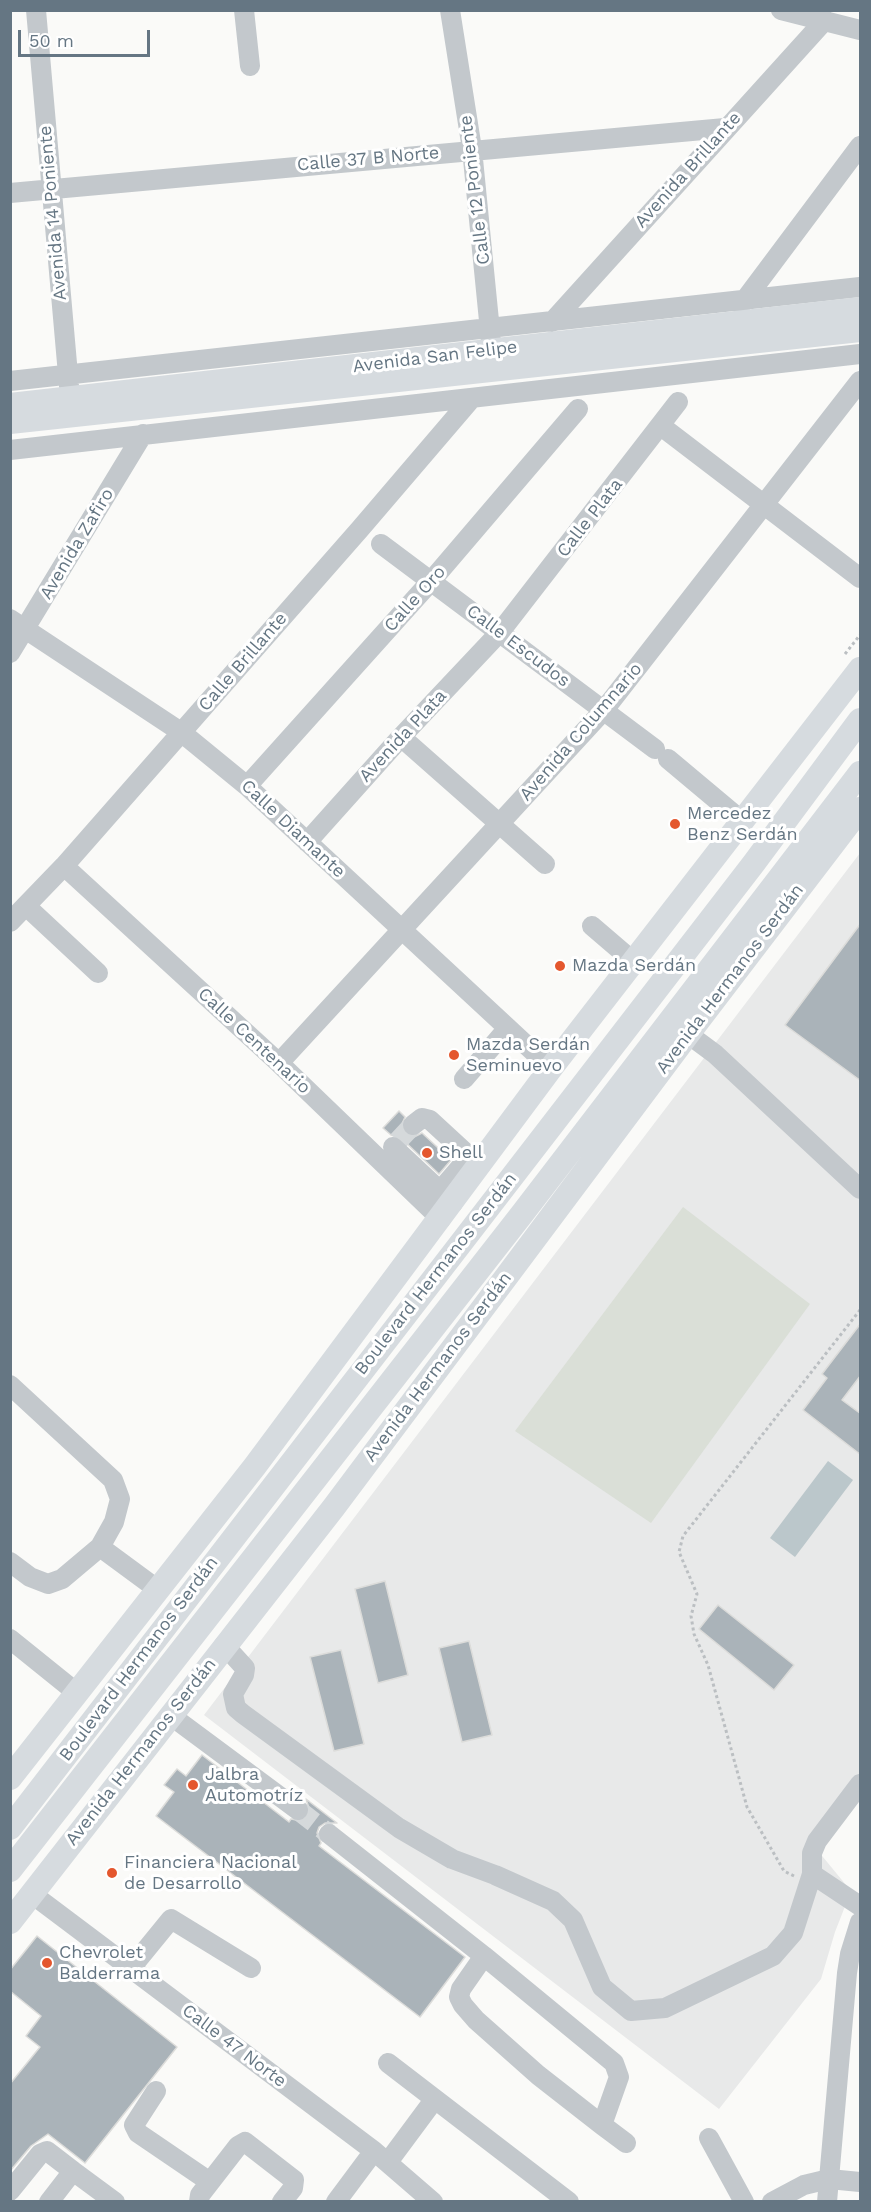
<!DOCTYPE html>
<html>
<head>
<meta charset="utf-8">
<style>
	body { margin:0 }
	#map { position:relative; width:871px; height:2212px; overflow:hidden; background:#fafaf8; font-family:"Work Sans",sans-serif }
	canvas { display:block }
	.frame { position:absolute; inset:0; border:12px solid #657683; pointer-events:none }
	.scale { position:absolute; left:18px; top:30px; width:132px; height:27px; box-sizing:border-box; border:3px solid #657683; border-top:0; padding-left:8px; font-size:18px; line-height:21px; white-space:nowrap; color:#657683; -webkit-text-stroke:4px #fff; paint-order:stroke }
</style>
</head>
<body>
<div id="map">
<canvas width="871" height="2212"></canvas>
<div class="frame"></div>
<div class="scale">50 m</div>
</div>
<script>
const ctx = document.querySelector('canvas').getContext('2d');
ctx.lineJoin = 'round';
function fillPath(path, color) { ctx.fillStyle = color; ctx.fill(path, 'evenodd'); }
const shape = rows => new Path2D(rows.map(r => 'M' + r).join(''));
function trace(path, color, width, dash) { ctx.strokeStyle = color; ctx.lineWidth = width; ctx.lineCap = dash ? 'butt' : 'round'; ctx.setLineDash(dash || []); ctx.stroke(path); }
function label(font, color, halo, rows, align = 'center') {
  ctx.font = font + ' "Work Sans",sans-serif'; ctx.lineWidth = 6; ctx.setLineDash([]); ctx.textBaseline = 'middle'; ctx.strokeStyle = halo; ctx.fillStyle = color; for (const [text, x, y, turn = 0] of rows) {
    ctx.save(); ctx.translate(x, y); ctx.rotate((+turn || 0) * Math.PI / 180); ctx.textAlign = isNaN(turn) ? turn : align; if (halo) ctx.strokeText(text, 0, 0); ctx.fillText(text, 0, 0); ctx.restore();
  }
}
const built = shape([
	[860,853,860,1789,818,1851,851,1891,835,1932,821,1979,719,2109,204,1715]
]);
const green = shape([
	[683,1207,810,1304,651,1523,515,1431]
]);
const water = shape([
	[828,1461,853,1480,795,1557,770,1538]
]);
const building = shape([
	[861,923,861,1081,785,1025,861,923],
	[399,1111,405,1117,401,1126,404,1133,414,1137,422,1133,451,1160,439,1174,401,1138,391,1135,383,1128,399,1111],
	[861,1323,861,1375,842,1400,861,1414,861,1455,803,1410,827,1378,822,1374,861,1323],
	[385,1581,408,1675,378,1683,355,1589,385,1581],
	[718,1605,794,1665,774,1690,699,1629,718,1605],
	[469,1641,492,1735,462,1742,439,1648,469,1641],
	[341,1650,364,1744,334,1751,310,1657,341,1650],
	[202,1755,289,1822,291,1819,302,1821,307,1818,310,1811,306,1799,337,1823,325,1823,319,1827,317,1833,321,1843,319,1846,465,1957,420,2017,156,1816,174,1792,164,1785,177,1769,186,1776,202,1755],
	[37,1936,177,2047,85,2163,48,2134,31,2146,10,2171,10,2084,40,2047,26,2036,41,2016,10,1991,10,1970,37,1936]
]);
const minorTunnel = shape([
	[398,1141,413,1125],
	[298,1810,329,1834]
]);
const path = shape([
	[845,654,860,635],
	[794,1876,784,1871,747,1807,708,1665,694,1634,691,1616,697,1594,679,1552,683,1536,694,1522,860,1310]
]);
const minor = shape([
	[36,10,69,386],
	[244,10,250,66],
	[450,10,472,149,491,341],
	[781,10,860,30],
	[10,193,725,128],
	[741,305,860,146],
	[552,322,825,20],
	[10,381,860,287],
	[661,426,860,578],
	[10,450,860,354],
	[381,544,655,749],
	[10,619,181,732,247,786,551,1068],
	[10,653,143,434],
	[401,737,545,864],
	[668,759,742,821],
	[247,786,432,580,578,409],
	[307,842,401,737,500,632,678,402],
	[64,866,279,1063,441,1219],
	[26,906,98,973],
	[10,922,64,866,360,529,472,398],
	[592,926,634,962],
	[688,1034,715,1054,860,1189],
	[279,1063,604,710,860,381],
	[464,1079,508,1028],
	[413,1125,422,1118,430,1120,480,1166],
	[393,1147,453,1203],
	[433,1199,470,1156],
	[10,1385,113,1480,120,1499,114,1522,100,1547,62,1579,48,1584,30,1577,10,1562],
	[100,1547,157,1589],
	[10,1639,77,1693],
	[224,1645,245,1668,244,1675,233,1694,236,1708,243,1714,399,1828,452,1859,495,1875,553,1901,573,1920,602,1987,631,2011,665,2008,773,1956,793,1933,812,1874,812,1853,817,1841,860,1784],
	[170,1715,298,1810],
	[329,1834,484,1956],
	[812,1874,860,1906],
	[32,1894,374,2151,433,2202],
	[131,1968,171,1919,251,1968],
	[388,2063,569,2202],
	[156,2091,134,2125,138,2133,210,2182],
	[602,2125,619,2077,614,2063,484,1956,461,1989,459,1997,463,2005,476,2020,538,2075,602,2125,626,2143],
	[709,2138,744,2202],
	[388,2162,434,2100],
	[73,2171,115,2202],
	[10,2191,40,2154,47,2151,73,2171,49,2202],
	[199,2202,200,2195,238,2146,245,2142,294,2180,293,2188,282,2202],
	[336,2202,374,2151],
	[772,2202,804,2185,829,2179,860,2182],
	[827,2202,847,1973,850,1954,860,1922]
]);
const major = shape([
	[10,405,860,309],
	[10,422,860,330],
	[10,1778,255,1466,551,1068,860,669],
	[10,1828,754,863,860,720],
	[10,1870,522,1214,860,773],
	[10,1922,334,1507,688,1034,860,809]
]);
const markers = [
	[675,824,6,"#e4572e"],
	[560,966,6,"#e4572e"],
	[454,1055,6,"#e4572e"],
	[427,1153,6,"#e4572e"],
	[193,1785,6,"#e4572e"],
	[112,1873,6,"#e4572e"],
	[47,1963,6,"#e4572e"]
];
const streetNames = [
	["Calle 37 B Norte",368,159,-5],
	["Avenida Brillante",688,170,-48],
	["Calle 12 Poniente",475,190,-97],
	["Avenida 14 Poniente",53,213,-95],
	["Avenida San Felipe",435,357,-7],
	["Calle Plata",590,518,-52],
	["Avenida Zafiro",77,544,-59],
	["Calle Oro",415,599,-48],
	["Calle Escudos",518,646,37],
	["Calle Brillante",243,662,-49],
	["Avenida Columnario",581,732,-49],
	["Avenida Plata",403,736,-47],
	["Calle Diamante",293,829,43],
	["Avenida Hermanos Serdán",730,979,-53],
	["Calle Centenario",254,1041,43],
	["Boulevard Hermanos Serdán",436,1274,-52],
	["Avenida Hermanos Serdán",438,1367,-53],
	["Boulevard Hermanos Serdán",139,1659,-53],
	["Avenida Hermanos Serdán",141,1752,-52],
	["Calle 47 Norte",234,2046,37]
];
const poiNames = [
	["Mercedez",687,814],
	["Benz Serdán",687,835],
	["Mazda Serdán",572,966],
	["Mazda Serdán",466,1045],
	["Seminuevo",466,1066],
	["Shell",439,1153],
	["Jalbra",205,1775],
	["Automotríz",205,1796],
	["Financiera Nacional",124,1863],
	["de Desarrollo",124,1884],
	["Chevrolet",59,1953],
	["Balderrama",59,1974]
];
fillPath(built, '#e8e9e9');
fillPath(green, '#dadfd7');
fillPath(water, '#bbc7cb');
fillPath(building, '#aab3b9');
trace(building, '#dcdcda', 1.5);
trace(minorTunnel, '#d5d9db', 20, [20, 10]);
trace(path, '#bbbfc2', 3, [3, 3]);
trace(minor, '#c3c8cc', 20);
trace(major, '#d6dbdf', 24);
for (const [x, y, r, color] of markers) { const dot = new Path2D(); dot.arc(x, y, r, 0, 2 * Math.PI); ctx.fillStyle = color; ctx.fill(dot); trace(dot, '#fff', 2); }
label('18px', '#657683', '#fff', streetNames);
label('18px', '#657683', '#fff', poiNames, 'left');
</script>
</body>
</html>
